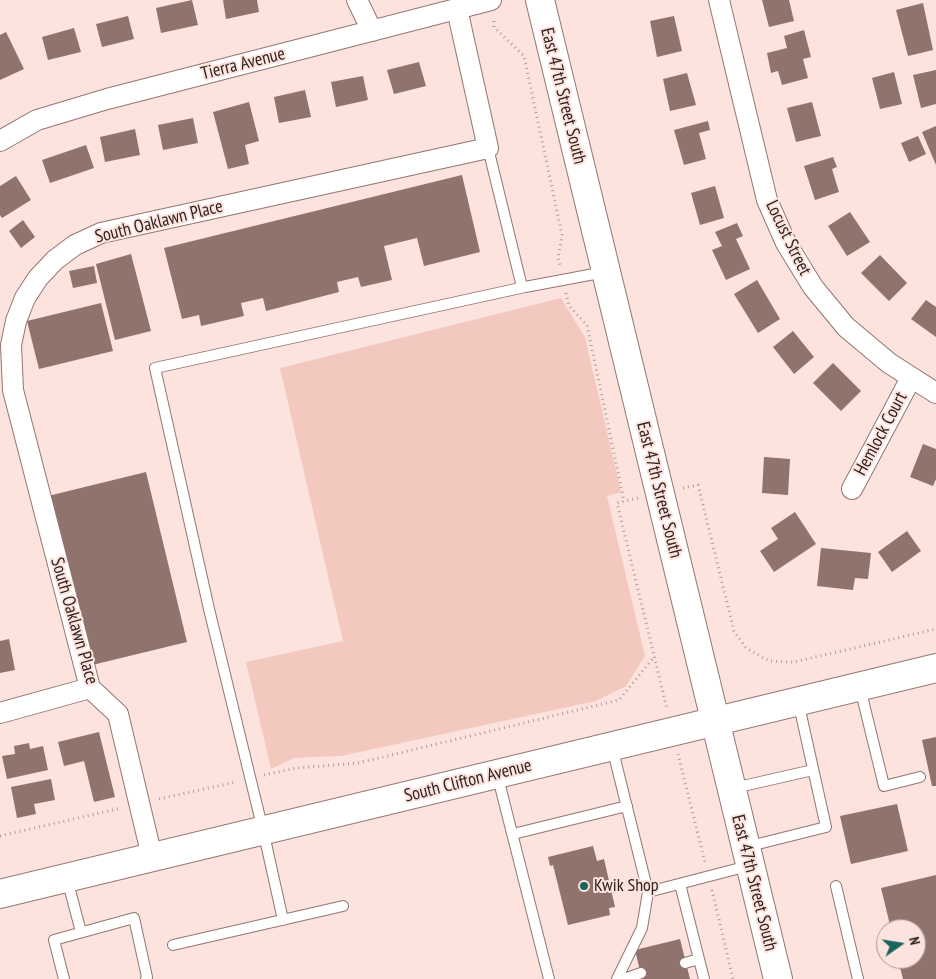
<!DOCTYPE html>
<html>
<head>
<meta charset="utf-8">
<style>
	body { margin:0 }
	#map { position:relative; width:936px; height:979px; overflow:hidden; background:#fde3dd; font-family:"PT Sans Narrow",sans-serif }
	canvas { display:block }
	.north { position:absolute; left:876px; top:919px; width:50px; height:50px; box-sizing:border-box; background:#fde3dd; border:1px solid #aa9691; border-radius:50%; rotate:77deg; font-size:14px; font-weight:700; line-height:20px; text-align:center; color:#2e2320 }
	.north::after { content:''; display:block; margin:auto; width:18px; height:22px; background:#19645c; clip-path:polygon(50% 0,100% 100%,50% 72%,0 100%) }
</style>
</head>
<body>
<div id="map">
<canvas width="936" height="979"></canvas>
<div class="north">N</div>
</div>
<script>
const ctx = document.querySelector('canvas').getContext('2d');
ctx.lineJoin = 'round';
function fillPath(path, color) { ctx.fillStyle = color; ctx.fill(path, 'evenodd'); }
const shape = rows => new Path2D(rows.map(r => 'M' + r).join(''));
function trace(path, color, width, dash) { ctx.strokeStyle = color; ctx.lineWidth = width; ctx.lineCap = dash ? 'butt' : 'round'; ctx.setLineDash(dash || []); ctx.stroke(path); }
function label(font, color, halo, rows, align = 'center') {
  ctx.font = font + ' "PT Sans Narrow",sans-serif'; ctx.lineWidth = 4; ctx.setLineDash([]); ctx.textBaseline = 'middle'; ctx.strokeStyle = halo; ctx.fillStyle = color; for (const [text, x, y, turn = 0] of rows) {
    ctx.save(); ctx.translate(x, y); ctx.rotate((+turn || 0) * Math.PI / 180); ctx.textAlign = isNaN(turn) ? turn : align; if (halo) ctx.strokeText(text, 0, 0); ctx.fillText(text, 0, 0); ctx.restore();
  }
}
const green = shape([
	[561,298,585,337,621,492,607,496,645,656,626,686,596,701,341,756,294,758,271,769,246,662,343,641,280,368]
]);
const building = shape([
	[192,0,198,25,161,33,156,8],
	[223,0,257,0,259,12,226,19],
	[762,0,789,0,794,21,769,27],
	[923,3,933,50,908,56,896,10],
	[128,16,134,39,102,47,96,24],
	[674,16,682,51,657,57,650,21],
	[74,28,81,52,48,60,42,37],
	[804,30,811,57,803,59,808,78,782,85,778,71,771,73,767,53,787,48,784,36],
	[6,32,24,69,0,80,0,35],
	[419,62,426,86,394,94,387,70],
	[936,70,936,104,921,108,913,75],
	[894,72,902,104,880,109,872,78],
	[687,73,696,105,670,111,663,79],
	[363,76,368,100,336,107,331,82],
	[305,90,311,117,279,123,274,97],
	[249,102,259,141,245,145,249,164,228,169,213,112],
	[812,102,821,136,796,142,787,108],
	[193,118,198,143,163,150,158,125],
	[708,121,710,130,699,133,706,159,684,165,674,130],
	[936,126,936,165,922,132],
	[135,129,140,155,105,162,100,137],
	[918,136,926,154,909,162,901,143],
	[86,145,94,168,50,183,42,160],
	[833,157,837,167,832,169,839,192,815,200,804,166],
	[462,175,480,252,424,266,417,238,384,246,392,280,361,287,358,277,337,282,339,292,266,311,263,298,241,303,244,316,201,326,199,315,182,319,164,248],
	[16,176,31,200,2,218,0,215,0,186],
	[715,186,724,218,700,225,691,193],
	[850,212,870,242,847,256,828,226],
	[23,220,35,237,21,248,9,231],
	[737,223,743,236,736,239,750,269,726,280,712,250,722,246,715,232],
	[131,254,151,331,115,340,96,264],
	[880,255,907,283,889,301,861,273],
	[94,266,97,283,73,288,69,271],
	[757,280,780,319,758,333,734,294],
	[926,300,936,307,936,337,911,319],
	[101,303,113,351,39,369,27,321],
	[793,331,814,357,794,374,773,347],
	[833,363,861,391,841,411,813,383],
	[923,444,936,449,936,479,933,486,910,477],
	[764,457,790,459,788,495,762,493],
	[146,472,187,642,88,666,48,496],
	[795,512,816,544,774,572,760,551,778,539,771,528],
	[907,531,921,551,892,572,878,552],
	[821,548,871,553,868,579,855,578,853,590,817,586],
	[9,639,15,670,0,673,0,641],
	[99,732,115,797,94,802,84,761,64,766,58,742],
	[936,737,936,786,932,786,922,740],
	[29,743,30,749,43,746,48,770,7,779,2,756,15,754,14,746],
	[51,779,55,800,34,804,36,814,17,818,11,787],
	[897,804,908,851,851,864,840,816],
	[593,846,597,861,604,859,615,907,609,908,610,915,568,925,553,865,550,866,548,857],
	[936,875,936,979,903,979,898,959,916,959,916,929,891,929,881,888],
	[680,939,690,979,642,979,635,950]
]);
const path = shape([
	[494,21,494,27,524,56,562,235,558,258,560,265],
	[566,293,569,306,587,325,624,501],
	[683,488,698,485,734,631,746,648,769,661,794,662,936,629],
	[638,498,617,503,667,709],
	[678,754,705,862],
	[264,775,297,768,358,763,619,700,654,657],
	[159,799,236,782],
	[0,836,121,808],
	[712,890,733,979]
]);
const lane = shape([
	[488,148,522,287],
	[860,688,884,786,920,777],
	[612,747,648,892,748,866],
	[497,774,549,979],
	[734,788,813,770],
	[513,834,627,806],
	[746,847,826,827,798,701],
	[67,879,81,932],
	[680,884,704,979],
	[836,886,858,979],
	[283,920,263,830,209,609,155,368,525,287,605,272],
	[173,945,343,906],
	[685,963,699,959],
	[64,979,54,940,134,918,147,977,146,979],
	[617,979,642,928,648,892],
	[624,979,641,973]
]);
const street = shape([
	[357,0,372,31],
	[719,0,767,200,786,243,813,287,846,327,889,363,936,393],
	[0,141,37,120,107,99,491,0],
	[852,489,911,378],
	[0,713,90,688],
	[152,857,118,714,90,688,13,390,11,345,16,321,25,298,38,278,55,260,75,245,101,233,488,148,457,9]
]);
const secondary = shape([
	[540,0,778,979],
	[0,894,936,668]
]);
const markers = [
	[584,886,5,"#19645c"]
];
const streetNames = [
	["Tierra Avenue",243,64,-14],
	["East 47th Street South",563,96,76],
	["South Oaklawn Place",159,222,-14],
	["Locust Street",788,238,64],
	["Hemlock Court",881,434,-62],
	["East 47th Street South",659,490,76],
	["South Oaklawn Place",74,621,74],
	["South Clifton Avenue",468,781,-14],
	["East 47th Street South",754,883,76]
];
const poiNames = [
	["Kwik Shop",594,886]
];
fillPath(green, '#f3c9bf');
fillPath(building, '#8f736c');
trace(lane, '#93766f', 12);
trace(street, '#93766f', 22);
trace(secondary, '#93766f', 30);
trace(path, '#af9b96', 3, [1, 4]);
trace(lane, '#fff', 10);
trace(street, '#fff', 20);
trace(secondary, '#fff', 28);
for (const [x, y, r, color] of markers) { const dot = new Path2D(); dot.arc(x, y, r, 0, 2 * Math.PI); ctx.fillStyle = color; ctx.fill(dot); trace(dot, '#fde3dd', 2); }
label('18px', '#2e2320', '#fde3dd', streetNames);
label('18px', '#2e2320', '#fde3dd', poiNames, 'left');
</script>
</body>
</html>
